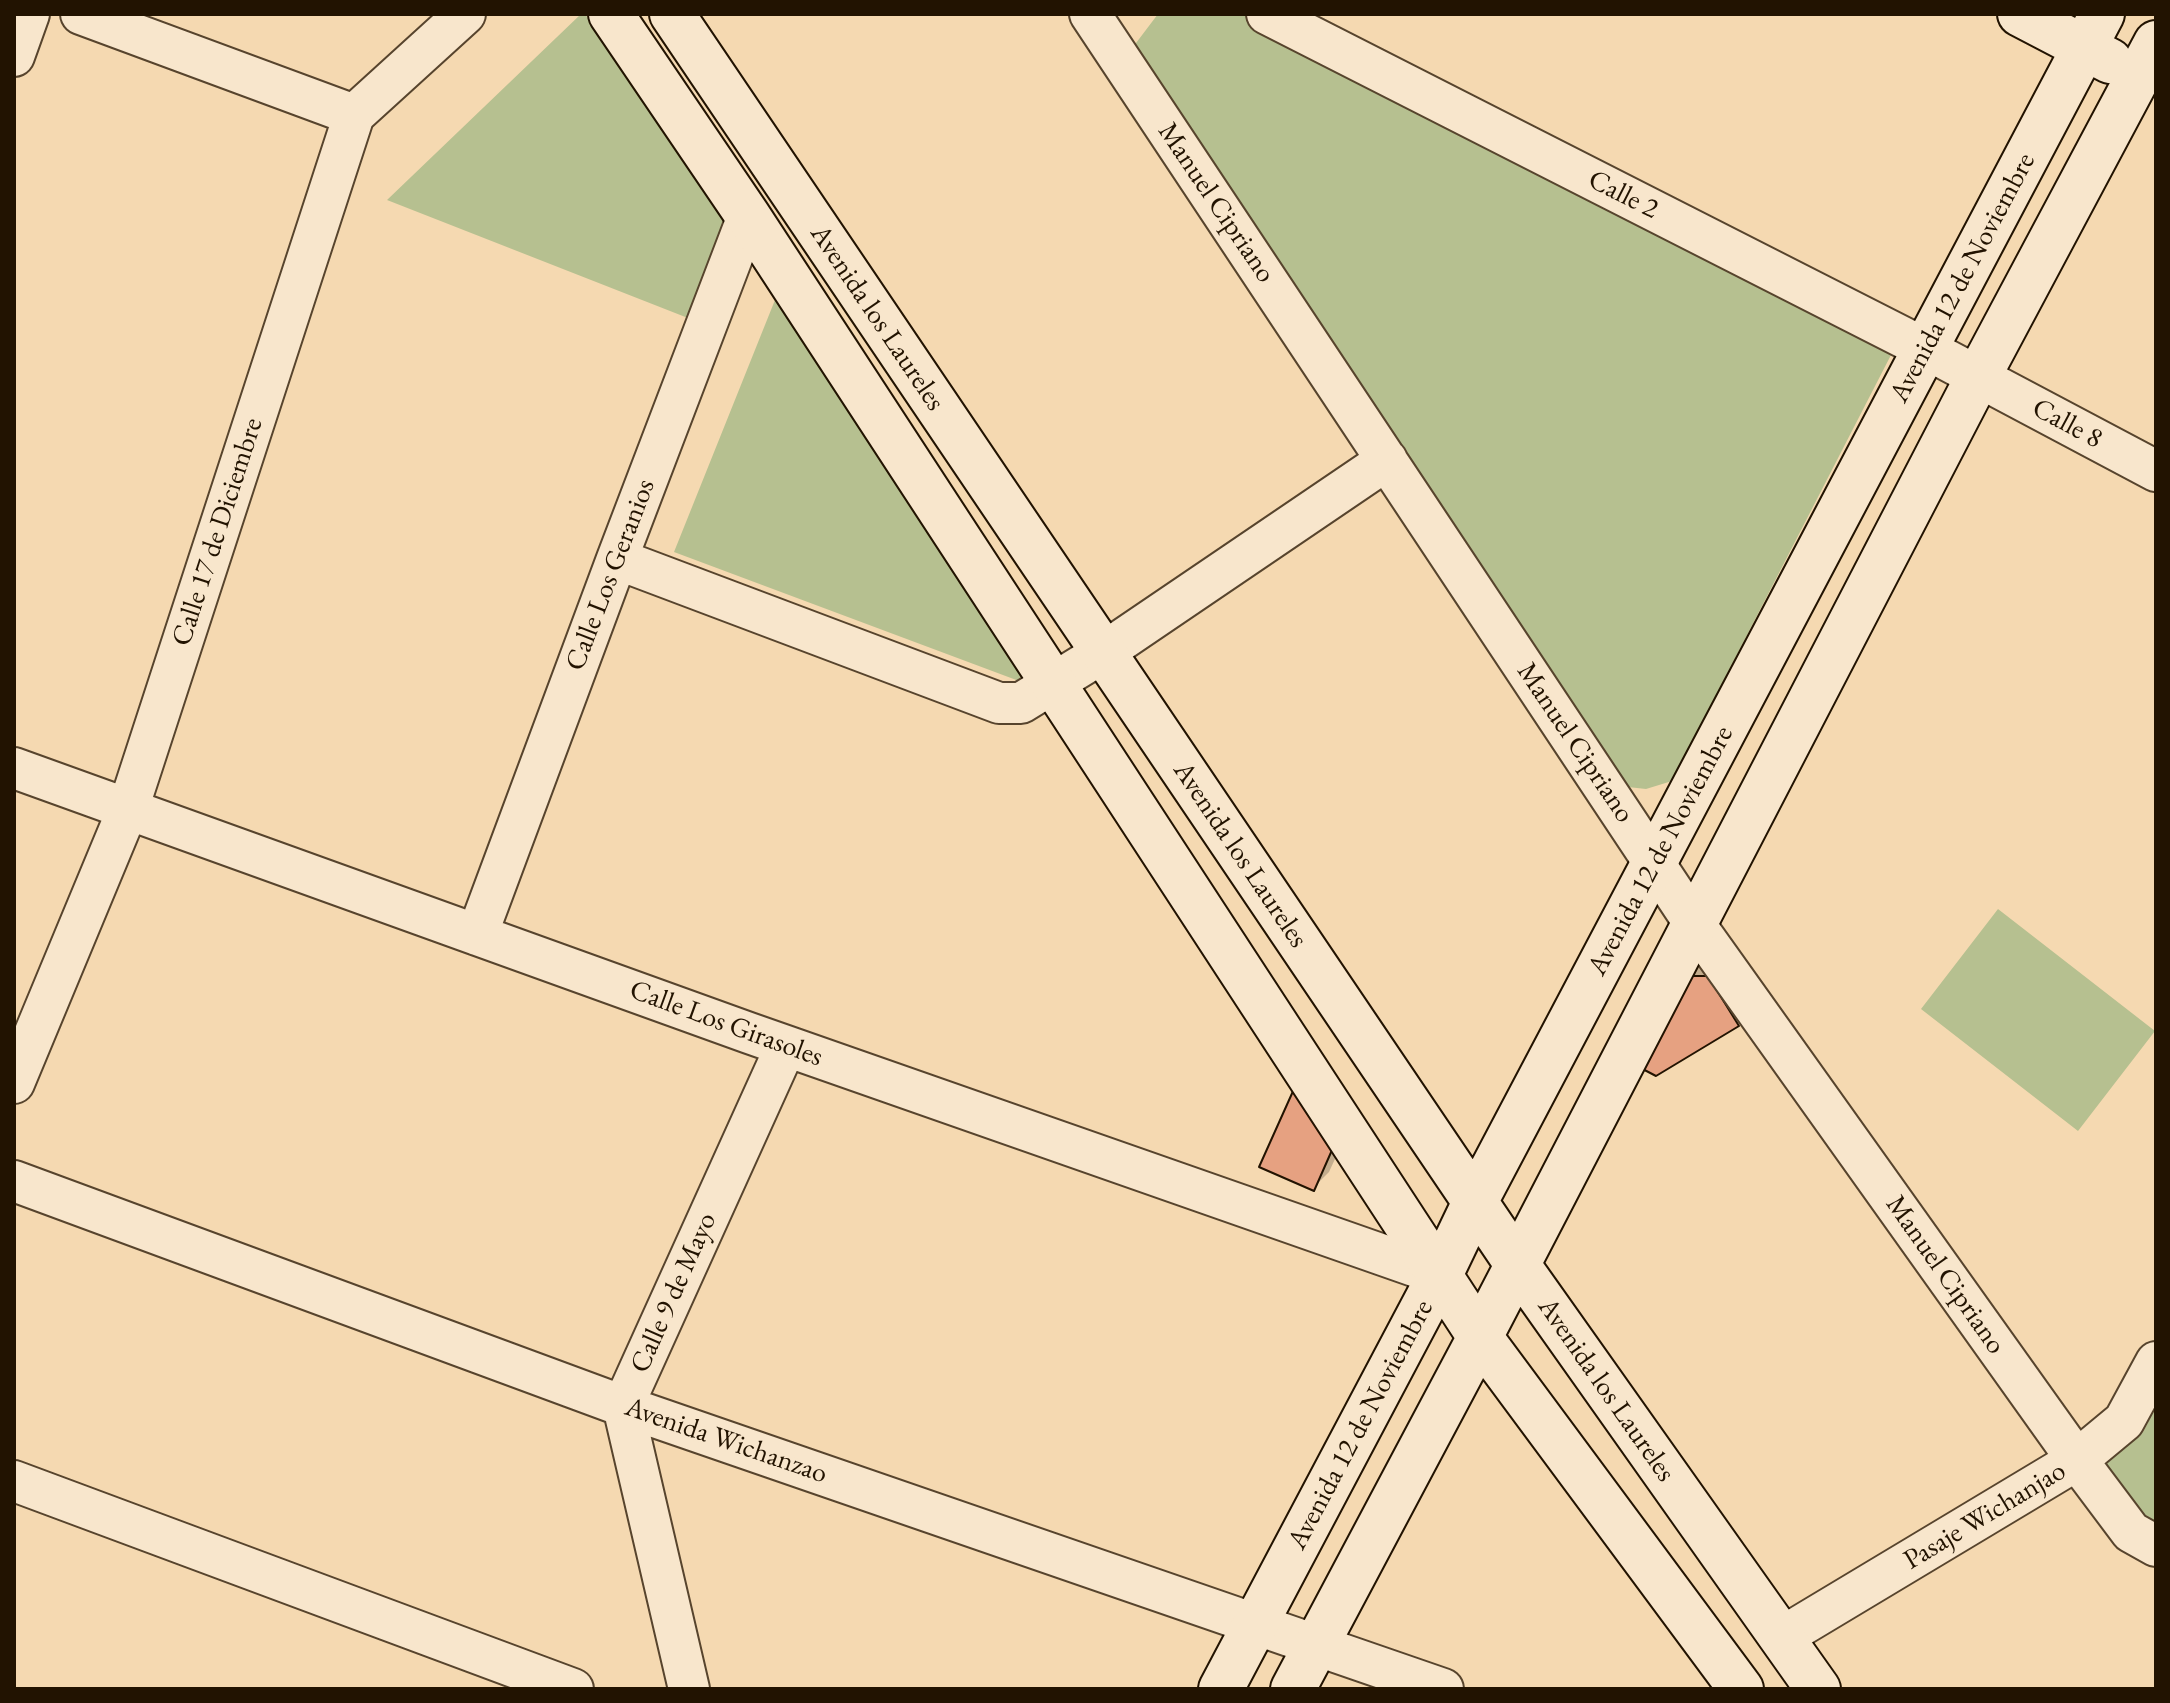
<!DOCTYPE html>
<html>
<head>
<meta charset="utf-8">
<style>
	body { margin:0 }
	#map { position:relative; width:2170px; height:1703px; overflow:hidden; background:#f5d9b1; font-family:"EB Garamond",serif }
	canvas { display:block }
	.frame { position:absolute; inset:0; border:16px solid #221301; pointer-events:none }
</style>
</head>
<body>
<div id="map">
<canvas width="2170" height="1703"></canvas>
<div class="frame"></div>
</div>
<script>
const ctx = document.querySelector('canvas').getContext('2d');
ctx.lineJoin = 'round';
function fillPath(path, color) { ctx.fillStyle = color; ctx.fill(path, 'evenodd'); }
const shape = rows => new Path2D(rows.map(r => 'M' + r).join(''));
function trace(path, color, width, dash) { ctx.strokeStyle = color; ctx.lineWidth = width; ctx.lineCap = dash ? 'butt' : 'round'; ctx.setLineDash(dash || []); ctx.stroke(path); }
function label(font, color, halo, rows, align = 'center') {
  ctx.font = font + ' "EB Garamond",serif'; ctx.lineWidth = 6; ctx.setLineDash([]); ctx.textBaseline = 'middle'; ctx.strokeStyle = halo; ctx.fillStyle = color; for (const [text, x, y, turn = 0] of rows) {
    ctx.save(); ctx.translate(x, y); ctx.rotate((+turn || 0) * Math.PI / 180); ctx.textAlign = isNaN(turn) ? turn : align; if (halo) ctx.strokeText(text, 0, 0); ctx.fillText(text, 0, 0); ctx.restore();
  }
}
const green = shape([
	[581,14,585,14,732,221,693,320,387,200],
	[1158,14,1248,14,1891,355,1672,781,1646,789,1628,787,1133,47],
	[777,295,1029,676,1019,681,674,552],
	[1998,909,2155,1031,2078,1131,1921,1009],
	[2156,1407,2156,1528,2133,1515,2102,1470,2120,1438,2143,1432]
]);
const shadow = shape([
	[1700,960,1754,1008,1738,1024,1638,1064],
	[1351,1124,1329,1172,1313,1188,1262,1166]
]);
const building = shape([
	[1682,976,1708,976,1739,1026,1656,1076,1635,1065,1682,976],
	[1294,1089,1336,1141,1314,1191,1259,1167,1294,1089]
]);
const minor = shape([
	[81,14,354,115],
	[1090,14,1694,923,2077,1460,2131,1532,2156,1546],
	[1267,14,1926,349,2156,471],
	[14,56,29,14],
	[617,559,999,703,1021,703,1104,652,1387,460],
	[14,768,749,1033,1440,1275],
	[477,935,617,559,748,216],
	[14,1083,128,809,354,115,465,14],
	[14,1181,623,1406,1443,1689],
	[14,1481,573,1689],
	[1782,1637,2077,1460,2124,1421,2156,1362],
	[689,1689,623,1406,786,1046]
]);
const secondary = shape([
	[611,14,748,216,1480,1337,1741,1689],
	[672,14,1517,1264,1818,1689],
	[2020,14,2110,61],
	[1221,1689,1440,1275,1475,1202,2102,14],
	[1293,1689,1480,1337,1978,377,2156,43]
]);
const streetNames = [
	["Calle 2",1623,195,27],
	["Manuel Cipriano",1216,203,56],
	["Avenida 12 de Noviembre",1963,278,-62],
	["Avenida los Laureles",877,318,56],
	["Calle 8",2067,424,28],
	["Calle 17 de Diciembre",218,532,-72],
	["Calle Los Geranios",611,575,-69],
	["Manuel Cipriano",1575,743,56],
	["Avenida 12 de Noviembre",1661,851,-62],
	["Avenida los Laureles",1240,855,56],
	["Calle Los Girasoles",726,1024,20],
	["Manuel Cipriano",1945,1275,55],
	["Calle 9 de Mayo",674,1293,-66],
	["Avenida los Laureles",1606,1390,55],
	["Avenida 12 de Noviembre",1361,1425,-62],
	["Avenida Wichanzao",726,1441,19],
	["Pasaje Wichanjao",1985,1516,-31]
];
fillPath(green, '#b6c090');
fillPath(shadow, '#0003');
fillPath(building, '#e6a181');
trace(building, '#221301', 2);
trace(minor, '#57442d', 44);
trace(secondary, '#221301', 48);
trace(minor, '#f8e6cc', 40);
trace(secondary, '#f8e6cc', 44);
label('28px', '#221301', '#f8e6cc', streetNames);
</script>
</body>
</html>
